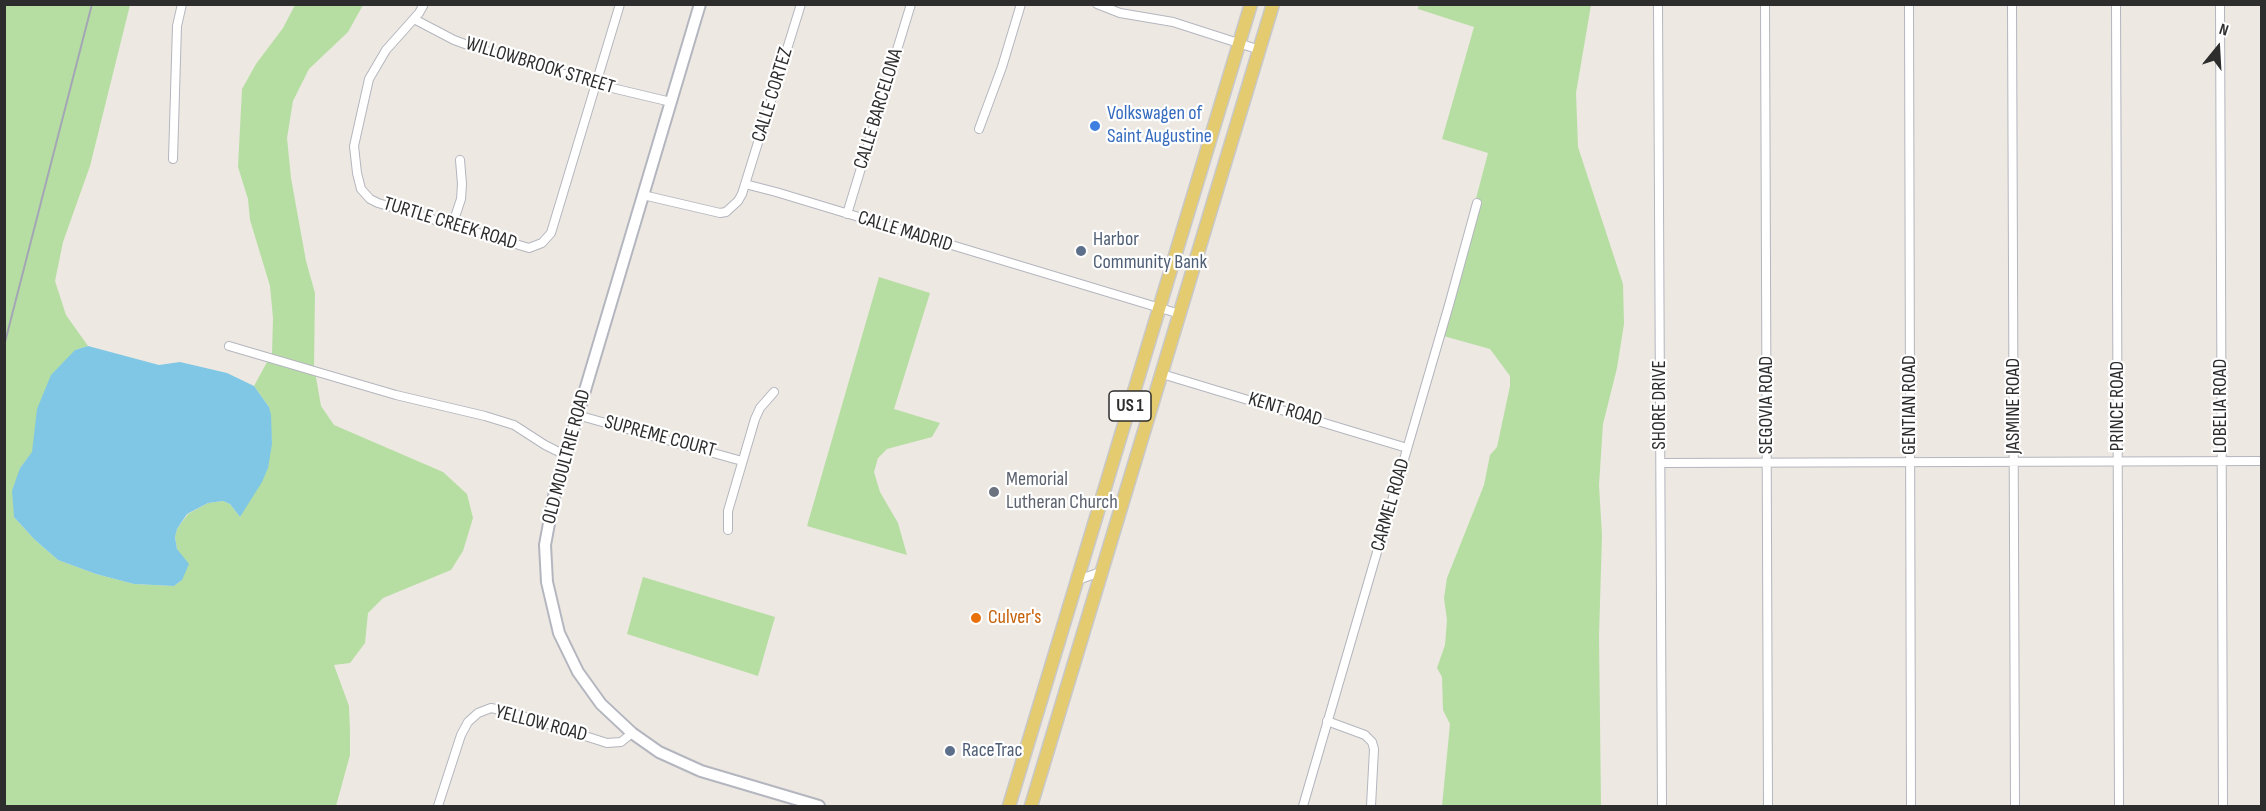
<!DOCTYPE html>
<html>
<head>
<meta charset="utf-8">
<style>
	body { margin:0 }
	#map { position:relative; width:2266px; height:811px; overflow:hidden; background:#ede8e1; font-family:"Sofia Sans Condensed",sans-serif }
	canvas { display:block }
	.frame { position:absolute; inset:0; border:6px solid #2d2d2d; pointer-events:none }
	.north { position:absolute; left:2188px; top:18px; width:60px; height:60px; -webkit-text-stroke:4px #fff; paint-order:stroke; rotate:18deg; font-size:16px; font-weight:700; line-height:24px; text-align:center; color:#2d2d2d }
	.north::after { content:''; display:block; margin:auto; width:21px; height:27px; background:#2d2d2d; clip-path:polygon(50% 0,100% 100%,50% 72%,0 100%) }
</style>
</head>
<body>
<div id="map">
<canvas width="2266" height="811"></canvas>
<div class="frame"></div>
<div class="north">N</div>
</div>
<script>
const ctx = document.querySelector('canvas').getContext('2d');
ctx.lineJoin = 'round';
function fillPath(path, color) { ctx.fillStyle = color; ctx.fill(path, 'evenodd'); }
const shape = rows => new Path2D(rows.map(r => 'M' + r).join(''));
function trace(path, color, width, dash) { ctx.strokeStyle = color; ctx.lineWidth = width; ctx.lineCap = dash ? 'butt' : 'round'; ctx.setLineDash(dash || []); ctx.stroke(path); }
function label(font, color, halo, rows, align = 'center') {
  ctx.font = font + ' "Sofia Sans Condensed",sans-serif'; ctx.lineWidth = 4.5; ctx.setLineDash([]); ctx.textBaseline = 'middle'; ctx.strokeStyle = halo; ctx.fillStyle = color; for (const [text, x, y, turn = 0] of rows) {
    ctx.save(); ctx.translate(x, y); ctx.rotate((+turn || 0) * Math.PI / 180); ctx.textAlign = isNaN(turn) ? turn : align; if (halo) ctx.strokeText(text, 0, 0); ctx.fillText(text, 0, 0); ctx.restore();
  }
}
const green = shape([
	[1419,4,1591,5,1576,93,1578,147,1623,284,1624,324,1617,368,1603,424,1599,485,1602,536,1599,636,1601,806,1442,806,1450,724,1443,710,1442,677,1437,668,1445,645,1447,620,1444,598,1447,578,1484,485,1490,455,1497,447,1510,386,1510,376,1490,349,1440,335,1488,153,1442,139,1474,27,1418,9],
	[4,5,130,5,90,166,63,242,55,281,66,315,88,346,75,350,32,453,20,468,14,517,34,539,58,560,96,574,134,584,174,586,182,580,175,536,177,529,188,514,208,503,223,501,230,504,240,517,272,444,269,407,254,386,272,353,273,318,270,286,250,220,248,199,238,167,242,89,256,64,283,28,295,5,363,5,348,32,309,69,293,101,287,138,291,178,306,261,315,293,314,366,321,406,334,425,443,472,467,494,473,518,463,551,451,570,383,598,368,613,365,643,350,663,334,665,349,706,350,732,350,755,336,806,5,806],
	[879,277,930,293,894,409,940,423,932,437,887,449,878,458,874,472,880,492,898,523,907,555,807,526],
	[643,577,775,617,758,676,627,634]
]);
const water = shape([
	[88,346,159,365,180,362,227,373,254,386,269,407,271,415,272,444,268,468,262,482,240,517,230,504,223,501,208,503,187,514,177,529,175,537,177,549,189,564,182,580,174,586,134,584,96,574,58,560,34,539,14,517,12,491,20,468,32,452,37,409,51,375,75,350]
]);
const street = shape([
	[424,4,419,13,386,50,369,79,354,146,357,173,361,189,370,199,378,203,529,248,542,243,551,233,620,4],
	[1097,4,1120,13,1173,22,1260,50],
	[1658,4,1662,806],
	[1765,4,1768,806],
	[1909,4,1911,806],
	[2012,4,2015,806],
	[2116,4,2119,806],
	[2220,4,2223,806],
	[414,19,454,40,473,47,608,87,671,102],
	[979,129,1002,67,1021,4],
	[173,159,177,26,182,4],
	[745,184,776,192,1180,314],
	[643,195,720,213,726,212,738,201,742,194,801,4],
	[847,214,911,4],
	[452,226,461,199,462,184,460,160],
	[229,346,396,395,485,416,514,425,545,445,565,455],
	[1162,374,1407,448],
	[577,415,742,461],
	[1661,463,2262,461],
	[728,530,728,511,755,419,760,408,774,392],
	[1078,580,1103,571],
	[1327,721,1365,735,1372,742,1374,749,1371,806],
	[438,806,461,735,468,722,478,713,491,708,510,712,607,743,621,742,632,733],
	[1303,806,1449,305,1477,203]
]);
const secondary = shape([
	[700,4,555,491,545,545,547,582,559,633,578,672,601,704,632,733,659,752,701,771,819,806]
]);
const primary = shape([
	[1009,806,1251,4],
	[1031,806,1273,4]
]);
const rail = shape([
	[4,346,92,4]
]);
const markers = [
	[1095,126,6,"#3f7fe0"],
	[1081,251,6,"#5c6f8a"],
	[994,492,6,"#6b7280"],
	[976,618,6,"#e8710a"],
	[950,751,6,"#5c6f8a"]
];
const shields = [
	[1130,406,42]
];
const shieldNames = [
	["US 1",1130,406]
];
const streetNames = [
	["WILLOWBROOK STREET",540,66,17],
	["CALLE CORTEZ",773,95,-73],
	["CALLE BARCELONA",879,109,-73],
	["TURTLE CREEK ROAD",450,224,17],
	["CALLE MADRID",905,232,17],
	["SHORE DRIVE",1660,405,-90],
	["SEGOVIA ROAD",1767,405,-90],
	["GENTIAN ROAD",1910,405,-90],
	["JASMINE ROAD",2014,406,-90],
	["PRINCE ROAD",2118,406,-90],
	["LOBELIA ROAD",2221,406,-90],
	["KENT ROAD",1285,410,17],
	["SUPREME COURT",660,437,15],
	["OLD MOULTRIE ROAD",567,457,-75],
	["CARMEL ROAD",1391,505,-74],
	["YELLOW ROAD",541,724,15]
];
const shopNames = [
	["Volkswagen of",1107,114],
	["Saint Augustine",1107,137]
];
const serviceNames = [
	["Harbor",1093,240],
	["Community Bank",1093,263],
	["RaceTrac",962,751]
];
const worshipNames = [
	["Memorial",1006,480],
	["Lutheran Church",1006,503]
];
const foodNames = [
	["Culver's",988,618]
];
fillPath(green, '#b6dea3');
fillPath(water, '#7fc7e4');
trace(street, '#b4b6bf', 10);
trace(secondary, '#b4b6bf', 14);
trace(primary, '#c8c8c8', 15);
trace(street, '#fff', 8);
trace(secondary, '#fff', 10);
trace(primary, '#e4cb6f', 12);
trace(rail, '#a4a6b5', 2);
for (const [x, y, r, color] of markers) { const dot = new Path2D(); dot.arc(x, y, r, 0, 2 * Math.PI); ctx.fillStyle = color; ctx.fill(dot); trace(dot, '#fff', 2); }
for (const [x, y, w] of shields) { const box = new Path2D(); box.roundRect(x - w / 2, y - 15, w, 30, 4.5); ctx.fillStyle = '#fff'; ctx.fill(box); trace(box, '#2d2d2d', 1.5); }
label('bold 18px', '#2d2d2d', null, shieldNames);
label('20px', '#2d2d2d', '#fff', streetNames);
label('20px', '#366cbe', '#fff', shopNames, 'left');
label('20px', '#4e5e75', '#fff', serviceNames, 'left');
label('20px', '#5b616d', '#fff', worshipNames, 'left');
label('20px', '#c56008', '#fff', foodNames, 'left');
</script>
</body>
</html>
